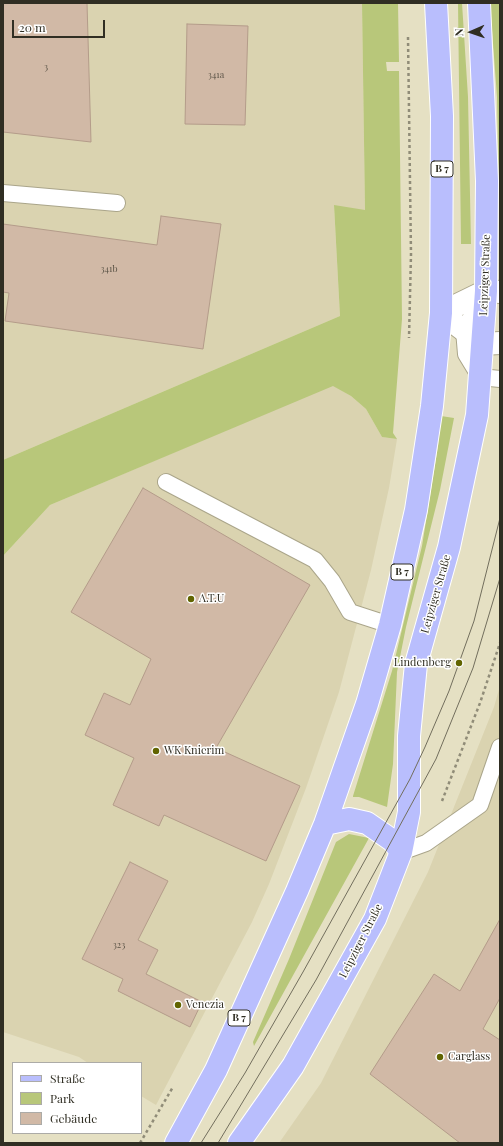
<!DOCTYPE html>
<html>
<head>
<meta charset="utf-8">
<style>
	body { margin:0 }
	#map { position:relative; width:503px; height:1146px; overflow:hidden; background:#e5e0c3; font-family:"Playfair Display",serif }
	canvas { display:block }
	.frame { position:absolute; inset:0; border:4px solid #302e23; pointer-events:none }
	.legend { position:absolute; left:12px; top:1062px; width:130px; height:72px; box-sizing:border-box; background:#fff; border:1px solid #acaba7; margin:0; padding:5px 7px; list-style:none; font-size:12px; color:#302e23 }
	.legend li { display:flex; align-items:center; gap:8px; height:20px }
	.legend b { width:20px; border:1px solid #acaba7 }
	.north { position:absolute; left:451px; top:12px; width:40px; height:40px; -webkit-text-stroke:3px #fff; paint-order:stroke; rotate:268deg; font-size:11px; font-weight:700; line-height:16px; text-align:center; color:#302e23 }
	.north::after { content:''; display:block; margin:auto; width:14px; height:18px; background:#302e23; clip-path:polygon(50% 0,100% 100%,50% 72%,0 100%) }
	.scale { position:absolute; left:12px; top:20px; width:93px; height:18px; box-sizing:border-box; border:2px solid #302e23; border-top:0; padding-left:5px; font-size:12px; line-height:14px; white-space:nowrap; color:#302e23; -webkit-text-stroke:3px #fff; paint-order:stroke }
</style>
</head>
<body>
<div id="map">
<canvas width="503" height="1146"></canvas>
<div class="frame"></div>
<ul class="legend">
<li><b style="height:5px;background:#b9befd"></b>Straße</li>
<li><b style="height:11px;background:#b8c77a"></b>Park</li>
<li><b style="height:11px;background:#d1b9a6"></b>Gebäude</li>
</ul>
<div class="north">N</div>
<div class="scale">20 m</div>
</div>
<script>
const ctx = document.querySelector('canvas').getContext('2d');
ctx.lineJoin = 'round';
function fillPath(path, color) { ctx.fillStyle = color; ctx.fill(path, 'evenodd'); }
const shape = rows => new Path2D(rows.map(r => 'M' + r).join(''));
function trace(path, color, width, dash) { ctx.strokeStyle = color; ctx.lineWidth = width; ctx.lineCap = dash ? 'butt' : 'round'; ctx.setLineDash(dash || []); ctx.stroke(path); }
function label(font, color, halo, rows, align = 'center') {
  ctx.font = font + ' "Playfair Display",serif'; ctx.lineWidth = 3; ctx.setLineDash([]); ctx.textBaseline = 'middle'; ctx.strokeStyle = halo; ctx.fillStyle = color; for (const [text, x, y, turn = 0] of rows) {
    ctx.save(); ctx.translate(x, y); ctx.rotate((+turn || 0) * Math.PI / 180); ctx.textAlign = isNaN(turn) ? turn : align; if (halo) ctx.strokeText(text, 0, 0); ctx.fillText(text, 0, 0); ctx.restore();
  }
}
const built = shape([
	[3,3,362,3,365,211,334,206,340,316,3,460],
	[333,385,351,396,366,409,382,437,397,439,389,488,371,570,339,692,306,788,269,884,252,922,156,1105,141,1096,141,1063,88,1063,79,1057,3,1032,3,556,50,505],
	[500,686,500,1143,279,1143,321,1083,428,872,494,707]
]);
const green = shape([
	[362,3,398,3,399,62,386,62,387,71,399,71,402,319,393,433,397,439,382,437,366,409,351,396,333,386,50,505,3,556,3,460,340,316,334,205,365,210],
	[458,3,462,3,468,97,471,244,461,244],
	[490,3,500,3,500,246,497,97],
	[441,416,454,418,440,490,406,627,397,672,393,764,387,807,359,797,353,797,353,796,392,671,422,546,438,446],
	[349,834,369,838,254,1046,253,1042,289,959,336,842]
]);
const building = shape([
	[3,3,87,3,91,142,3,132,3,3],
	[187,24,248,26,245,125,185,124,187,24],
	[161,216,221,224,203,349,5,321,9,293,3,292,3,224,157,245,161,216],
	[143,488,310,585,216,748,300,786,266,861,164,815,159,826,113,805,134,758,85,735,104,693,130,705,151,659,71,612,143,488],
	[130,862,168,881,138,940,158,950,146,974,202,1002,190,1027,118,991,123,979,82,959,130,862],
	[500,919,500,998,483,1029,500,1040,500,1143,460,1143,370,1074,434,974,460,991,500,919]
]);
const path = shape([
	[408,37,411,254,409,338],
	[442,801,480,703,500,643],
	[140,1143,173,1087]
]);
const service = shape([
	[3,193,117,203],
	[484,294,464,330,466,354,480,377,500,379],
	[166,482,315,560,332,581,350,612,390,625],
	[401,852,426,843,480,805,500,747]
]);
const tertiary = shape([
	[500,292,486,291,441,313,482,344,500,343]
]);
const primary = shape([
	[325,824,349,819,367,823,393,841,401,852],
	[176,1143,216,1070,297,891,325,824,367,704,390,625,416,510,432,406,441,313,442,116,436,3],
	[239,1143,293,1066,375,919,401,852,409,812,409,736,416,664,449,547,477,415,486,291,487,181,479,3]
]);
const tram = shape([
	[201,1143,245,1073,303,972,410,779,425,747,449,691,474,621,500,518],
	[218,1143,316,980,436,759,473,668,500,578]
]);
const markers = [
	[191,599,4,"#616400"],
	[459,663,4,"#616400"],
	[156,751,4,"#616400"],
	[178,1005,4,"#616400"],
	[440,1057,4,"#616400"]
];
const numberNames = [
	["3",46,67],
	["341a",216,75],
	["341b",109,269],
	["323",119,945]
];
const shields = [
	[442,169,22],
	[402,572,22],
	[239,1018,22]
];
const shieldNames = [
	["B 7",442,169],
	["B 7",402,572],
	["B 7",239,1018]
];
const streetNames = [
	["Leipziger Straße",485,275,-88],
	["Leipziger Straße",436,594,-74],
	["Leipziger Straße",361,941,-63]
];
const poiNames = [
	["A.T.U",199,599],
	["Lindenberg",451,663,"right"],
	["WK Knierim",164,751],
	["Venezia",186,1005],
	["Carglass",448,1057]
];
fillPath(built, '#dad3b0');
fillPath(green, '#b8c77a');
fillPath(building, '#d1b9a6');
trace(building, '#b49c8a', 1);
trace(service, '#aaa58a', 18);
trace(tertiary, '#aaa58a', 24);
trace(primary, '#fff', 24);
trace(path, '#908c78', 2.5, [3, 3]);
trace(service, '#fff', 16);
trace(tertiary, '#fff', 22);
trace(primary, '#b9befd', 22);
trace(tram, '#726e5d', 1);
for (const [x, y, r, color] of markers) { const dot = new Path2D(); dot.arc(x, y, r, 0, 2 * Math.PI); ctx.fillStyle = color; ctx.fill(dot); trace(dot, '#fff', 1.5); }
label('9px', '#585144', null, numberNames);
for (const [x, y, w] of shields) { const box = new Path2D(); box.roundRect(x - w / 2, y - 8, w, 16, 3); ctx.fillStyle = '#fff'; ctx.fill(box); trace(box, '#302e23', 1); }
label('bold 10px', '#302e23', null, shieldNames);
label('11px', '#302e23', '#fff', streetNames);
label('11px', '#302e23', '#fff', poiNames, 'left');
</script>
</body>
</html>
